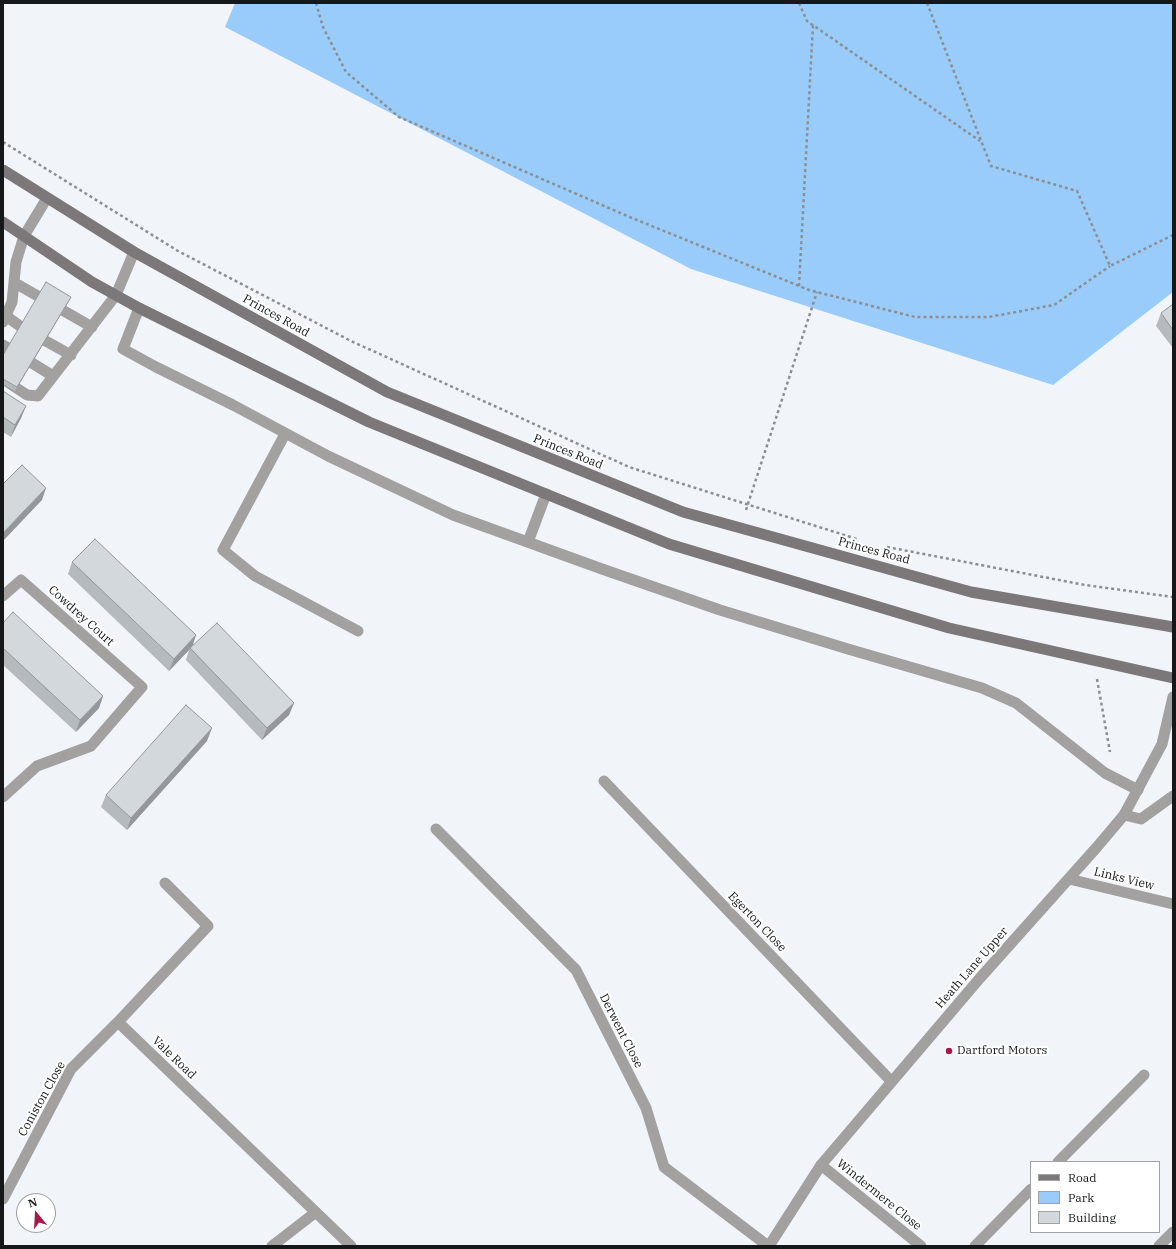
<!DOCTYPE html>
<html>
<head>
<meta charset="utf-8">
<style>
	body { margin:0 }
	#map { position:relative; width:1176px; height:1249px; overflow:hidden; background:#f1f5fa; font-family:"IBM Plex Serif",serif }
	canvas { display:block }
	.frame { position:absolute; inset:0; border:4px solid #151718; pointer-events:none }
	.legend { position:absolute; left:1030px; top:1161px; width:130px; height:72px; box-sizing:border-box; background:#fff; border:1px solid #a1a2a3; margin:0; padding:5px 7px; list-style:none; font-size:12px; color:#151718 }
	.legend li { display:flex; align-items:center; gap:8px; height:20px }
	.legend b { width:20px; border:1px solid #a1a2a3 }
	.north { position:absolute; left:16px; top:1193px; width:40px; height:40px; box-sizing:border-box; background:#fff; border:1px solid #a1a2a3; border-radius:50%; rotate:342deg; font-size:11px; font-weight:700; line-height:16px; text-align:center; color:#151718 }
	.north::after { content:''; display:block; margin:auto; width:14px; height:18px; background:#aa1749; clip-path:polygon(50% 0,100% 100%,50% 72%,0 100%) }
</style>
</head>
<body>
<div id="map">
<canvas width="1176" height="1249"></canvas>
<div class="frame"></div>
<ul class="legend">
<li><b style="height:5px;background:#7c7778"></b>Road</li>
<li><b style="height:11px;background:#99cbfb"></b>Park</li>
<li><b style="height:11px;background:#d3d8dd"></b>Building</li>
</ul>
<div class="north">N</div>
</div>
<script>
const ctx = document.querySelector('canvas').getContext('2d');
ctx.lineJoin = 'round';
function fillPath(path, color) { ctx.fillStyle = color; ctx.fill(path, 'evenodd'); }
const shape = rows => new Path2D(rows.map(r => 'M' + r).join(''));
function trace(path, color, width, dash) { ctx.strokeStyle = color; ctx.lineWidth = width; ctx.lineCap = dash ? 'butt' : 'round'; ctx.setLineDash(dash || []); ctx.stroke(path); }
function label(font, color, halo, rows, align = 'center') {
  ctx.font = font + ' "IBM Plex Serif",serif'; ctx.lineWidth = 4; ctx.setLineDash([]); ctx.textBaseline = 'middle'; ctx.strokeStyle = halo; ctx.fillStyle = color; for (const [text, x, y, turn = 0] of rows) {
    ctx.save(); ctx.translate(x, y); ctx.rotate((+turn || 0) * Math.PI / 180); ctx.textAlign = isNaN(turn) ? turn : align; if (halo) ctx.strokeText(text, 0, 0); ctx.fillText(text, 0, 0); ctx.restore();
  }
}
const green = shape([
	[235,3,1173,3,1173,292,1053,385,691,269,225,27]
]);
const path = shape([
	[316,3,323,27,346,72,399,117,632,218,809,290,915,317,989,317,1054,305,1110,266],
	[799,3,807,21,980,141],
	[927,3,991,166,1077,191,1110,266,1173,235],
	[3,142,178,251,351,341,629,467,857,539],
	[799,286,813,25],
	[746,510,817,292],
	[887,547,1085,585,1173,597],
	[1097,679,1110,752]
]);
const service = shape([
	[15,283,92,327],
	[6,316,24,329,71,355],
	[3,322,12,302,16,262,24,236,47,198],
	[3,345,53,376],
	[3,379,27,395,38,396,116,295,134,252],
	[285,434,223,550,255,576,358,631]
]);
const minor = shape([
	[139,308,123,349,156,367,233,405,328,456,453,515,602,569,720,610,848,649,982,688,1016,703,1105,773,1138,790],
	[528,542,546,494],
	[3,596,21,580,142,687,91,746,37,766,3,797],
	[604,781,891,1081],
	[1124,815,1141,819,1173,796],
	[436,829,576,970,646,1108,664,1167,768,1246],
	[1069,879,1173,904],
	[165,883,208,926,118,1022,351,1246],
	[1058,1162,1144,1075],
	[821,1165,921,1246],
	[3,1199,71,1069,118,1022],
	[272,1246,316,1212],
	[975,1246,1031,1189],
	[1159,1246,1173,1232]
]);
const tertiary = shape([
	[769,1246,821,1165,980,978,1097,847,1124,815,1162,744,1173,697]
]);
const secondary = shape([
	[3,170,134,252,387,392,683,512,971,592,1173,627],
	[3,222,92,282,139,308,369,422,669,544,949,628,1173,678]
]);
const wall = shape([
	[69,301,15,391,3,384,3,355],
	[1173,304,1173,348,1156,326,1161,313],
	[3,391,26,406,21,418,11,437,3,432],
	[72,562,196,635,192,646,294,703,289,715,262,740,186,660,189,650,169,671,68,574],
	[3,623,103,696,99,708,76,732,3,665],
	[207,741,127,830,101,807,106,795]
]);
const shadedWall = shape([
	[71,297,69,301,15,391,17,387],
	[26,406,21,418,11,437,15,425],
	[46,488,42,500,3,541,3,533],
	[196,635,192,648,190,648,189,650,169,671,174,659],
	[103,696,99,708,76,732,80,720],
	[294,703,289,715,262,740,267,728],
	[212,728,207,741,127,830,131,818]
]);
const building = shape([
	[46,282,71,297,17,387,3,379,3,355,46,282],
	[1173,304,1173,330,1161,313,1173,304],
	[3,391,26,406,15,425,3,417,3,391],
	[22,465,46,488,3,533,3,484,22,465],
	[95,539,196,635,174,659,72,562,95,539],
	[13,612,103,696,80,720,3,648,3,623,13,612],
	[217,623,294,703,267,728,190,648,217,623],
	[186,705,212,728,131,818,106,795,186,705]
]);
const markers = [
	[949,1051,4,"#aa1749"]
];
const streetNames = [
	["Princes Road",276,316,29],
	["Princes Road",568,452,22],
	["Princes Road",874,551,15],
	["Cowdrey Court",81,616,42],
	["Links View",1124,879,14],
	["Egerton Close",757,922,46],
	["Heath Lane Upper",972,968,-49],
	["Derwent Close",621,1031,63],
	["Vale Road",174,1058,44],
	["Coniston Close",42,1099,-61],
	["Windermere Close",879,1195,39]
];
const poiNames = [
	["Dartford Motors",957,1051]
];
fillPath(green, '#99cbfb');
trace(path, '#8c8f92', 2.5, [3, 3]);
trace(service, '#a3a0a0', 11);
trace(minor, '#a3a0a0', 11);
trace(tertiary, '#a3a0a0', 11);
trace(secondary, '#7c7778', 11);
fillPath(wall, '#b5babe');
fillPath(shadedWall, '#94979b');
fillPath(building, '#d3d8dd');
trace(building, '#94979b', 1);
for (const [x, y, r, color] of markers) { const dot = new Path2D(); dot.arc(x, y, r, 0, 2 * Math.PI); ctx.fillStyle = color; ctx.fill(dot); trace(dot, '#fff', 1.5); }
label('12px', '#151718', '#fff', streetNames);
label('12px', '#151718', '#fff', poiNames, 'left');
</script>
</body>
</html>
